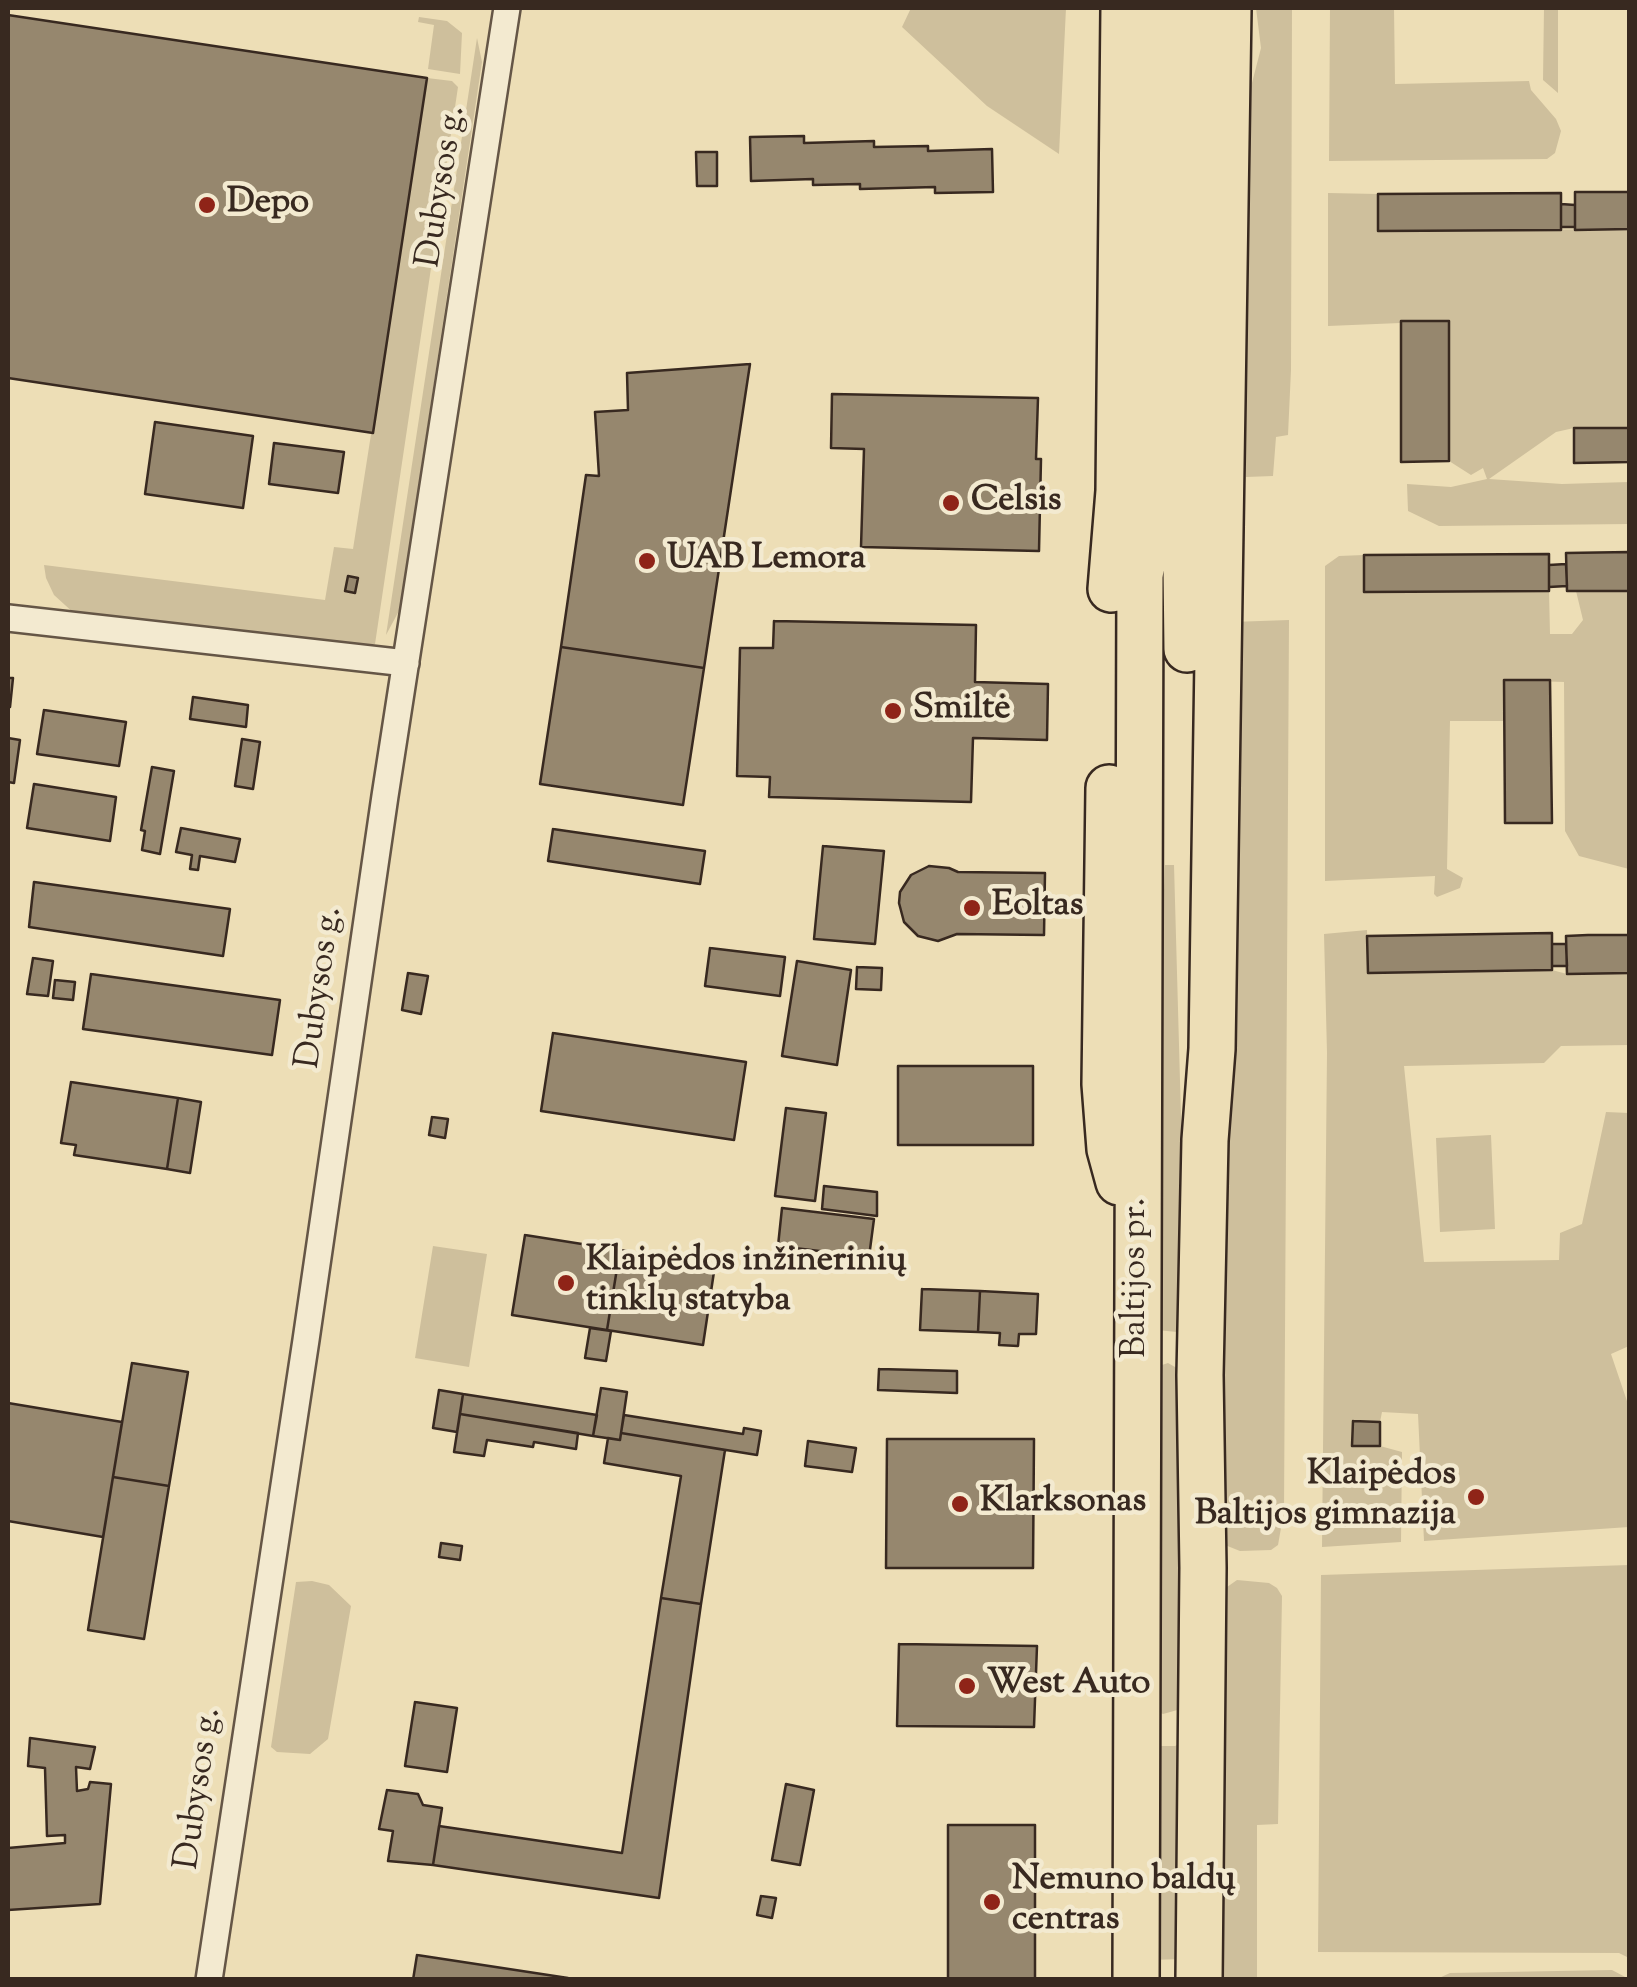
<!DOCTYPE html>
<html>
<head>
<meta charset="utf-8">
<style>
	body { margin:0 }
	#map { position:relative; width:1637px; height:1987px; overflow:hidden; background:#eddeb6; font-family:"Sorts Mill Goudy",serif }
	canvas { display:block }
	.frame { position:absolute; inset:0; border:10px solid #382920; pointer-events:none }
</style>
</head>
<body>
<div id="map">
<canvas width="1637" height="1987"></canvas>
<div class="frame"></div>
</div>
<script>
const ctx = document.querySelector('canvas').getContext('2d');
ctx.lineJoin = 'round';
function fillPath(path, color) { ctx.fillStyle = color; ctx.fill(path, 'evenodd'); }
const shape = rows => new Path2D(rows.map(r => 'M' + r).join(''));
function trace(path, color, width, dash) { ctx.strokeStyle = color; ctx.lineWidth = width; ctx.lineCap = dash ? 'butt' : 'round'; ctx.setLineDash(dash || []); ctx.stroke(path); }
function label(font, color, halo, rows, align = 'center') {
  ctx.font = font + ' "Sorts Mill Goudy",serif'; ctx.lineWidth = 9; ctx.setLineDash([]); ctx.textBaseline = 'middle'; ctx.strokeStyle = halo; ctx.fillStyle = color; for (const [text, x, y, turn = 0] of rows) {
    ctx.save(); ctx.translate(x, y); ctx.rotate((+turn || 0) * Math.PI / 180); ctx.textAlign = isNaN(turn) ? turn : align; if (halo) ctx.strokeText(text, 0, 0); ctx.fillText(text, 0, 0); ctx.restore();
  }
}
const green = shape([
	[911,8,1066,8,1059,154,987,106,902,27],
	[1256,8,1292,8,1291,370,1288,435,1276,437,1273,476,1246,477,1246,416,1238,412,1236,145,1261,48],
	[1330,8,1394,8,1395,84,1529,81,1531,90,1556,119,1561,131,1555,153,1547,159,1329,161],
	[1544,8,1558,8,1558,93,1543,80],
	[419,17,447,21,462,33,460,74,428,69,434,25,418,22],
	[477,38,482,62,400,609,386,635],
	[427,78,452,81,458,87,375,644,358,646,76,615,54,595,46,578,44,565,325,600,334,547,353,549],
	[1328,193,1378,194,1379,231,1629,229,1629,428,1574,428,1556,432,1489,479,1562,484,1629,482,1629,524,1439,526,1408,511,1407,484,1451,487,1487,479,1483,468,1471,475,1449,461,1448,321,1328,326],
	[1364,555,1364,592,1549,591,1550,634,1572,634,1583,620,1576,591,1629,591,1629,869,1579,856,1565,831,1564,682,1504,680,1504,721,1450,721,1447,869,1463,878,1460,888,1437,897,1434,894,1435,876,1325,881,1325,566,1339,556],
	[1289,620,1284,1511,1278,1545,1271,1550,1240,1551,1225,1545,1220,1534,1232,622],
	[1165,865,1174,865,1187,1333,1157,1330,1153,1162],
	[1367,930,1368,973,1552,970,1567,974,1629,973,1629,1045,1561,1046,1544,1063,1404,1066,1424,1262,1559,1260,1560,1233,1582,1224,1606,1112,1629,1113,1629,1346,1611,1354,1629,1407,1629,1527,1424,1541,1418,1414,1382,1412,1380,1422,1353,1422,1352,1445,1380,1446,1402,1452,1401,1542,1322,1547,1327,1053,1324,934],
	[1491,1135,1495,1229,1440,1232,1436,1138],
	[433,1246,487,1254,469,1367,415,1358],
	[1168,1363,1182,1371,1181,1709,1163,1714,1157,1711,1159,1366],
	[1629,1565,1629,1958,1619,1953,1318,1952,1321,1575],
	[1237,1580,1269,1583,1277,1588,1282,1596,1278,1824,1257,1825,1257,1979,1219,1980,1220,1592],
	[312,1581,329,1585,351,1606,328,1739,310,1754,277,1752,271,1747,296,1582],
	[1184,1742,1184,1959,1148,1960,1154,1746,1175,1746],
	[1612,1970,1629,1979,1437,1979,1450,1973]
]);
const building = shape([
	[8,15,427,78,373,433,8,378,8,15],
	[804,136,804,143,874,141,874,147,928,146,928,151,992,149,993,192,935,193,935,187,860,189,860,184,813,185,813,179,751,181,750,137,804,136],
	[696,152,717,152,717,186,697,186,696,152],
	[1575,192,1630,192,1630,229,1575,230,1575,192],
	[1561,193,1561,230,1378,231,1378,194,1561,193],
	[1561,204,1575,205,1575,227,1561,227,1561,204],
	[1401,321,1449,321,1449,461,1401,462,1401,321],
	[750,364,704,668,561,647,586,475,599,476,595,412,628,410,627,373,750,364],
	[832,394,1038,398,1036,459,1041,459,1039,551,861,547,864,449,831,448,832,394],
	[155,422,253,436,243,508,145,494,155,422],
	[1574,428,1630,428,1630,462,1574,463,1574,428],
	[274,443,344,452,338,493,269,484,274,443],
	[1630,552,1630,591,1567,591,1566,553,1630,552],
	[1549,554,1549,591,1364,592,1364,555,1549,554],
	[1566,564,1567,586,1549,587,1549,565,1566,564],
	[348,576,358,578,355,593,345,591,348,576],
	[774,621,976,625,975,682,1048,684,1047,740,973,738,971,802,769,797,770,777,737,776,740,648,773,648,774,621],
	[561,647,704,668,683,805,540,784,561,647],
	[8,678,13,678,10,707,8,706,8,678],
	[1504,680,1550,680,1552,823,1505,823,1504,680],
	[193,697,248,705,246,727,190,719,193,697],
	[44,710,126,722,119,766,37,754,44,710],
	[8,738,20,740,14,783,8,782,8,738],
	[242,739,260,742,253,789,235,786,242,739],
	[152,767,174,771,160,854,142,850,145,831,141,830,152,767],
	[34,784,116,797,110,841,27,828,34,784],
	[181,828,240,839,235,862,200,856,198,870,190,869,192,855,176,852,181,828],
	[553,829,705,851,700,884,548,861,553,829],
	[823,846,884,851,875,944,814,939,823,846],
	[929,866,949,868,958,872,1045,873,1044,935,957,934,938,941,918,936,904,922,899,903,900,892,911,875,929,866],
	[34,882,230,909,223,956,29,927,34,882],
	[1552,933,1552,970,1368,973,1367,936,1552,933],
	[1588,935,1630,935,1630,973,1567,974,1566,936,1588,935],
	[1552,944,1566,944,1567,966,1552,966,1552,944],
	[710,948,785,957,780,996,705,986,710,948],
	[33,958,53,961,48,996,27,994,33,958],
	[797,961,851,970,837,1065,782,1056,797,961],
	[857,967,882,968,881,990,856,989,857,967],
	[408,973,428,976,421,1014,402,1010,408,973],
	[91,974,280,1000,272,1055,83,1029,91,974],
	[55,980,75,982,73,1000,53,998,55,980],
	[553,1033,746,1062,734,1140,541,1111,553,1033],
	[898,1066,1033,1066,1033,1145,898,1145,898,1066],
	[71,1082,178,1098,167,1169,74,1155,76,1145,61,1143,71,1082],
	[178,1098,201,1102,190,1173,167,1169,178,1098],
	[786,1108,826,1113,815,1201,775,1196,786,1108],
	[432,1117,448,1119,445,1138,429,1135,432,1117],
	[824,1186,877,1192,877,1216,822,1209,824,1186],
	[782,1208,874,1219,869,1257,778,1246,782,1208],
	[525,1235,620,1250,607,1330,512,1315,525,1235],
	[620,1250,715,1265,703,1345,607,1330,620,1250],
	[922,1289,980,1291,978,1332,920,1330,922,1289],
	[980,1291,1038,1294,1036,1334,1019,1334,1018,1346,999,1345,1000,1333,978,1332,980,1291],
	[590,1328,611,1331,606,1361,585,1358,590,1328],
	[132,1363,188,1372,169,1486,113,1477,132,1363],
	[879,1369,957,1371,957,1393,878,1390,879,1369],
	[601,1388,627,1392,620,1440,593,1436,601,1388],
	[439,1390,463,1394,457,1432,433,1428,439,1390],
	[463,1394,597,1415,593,1436,460,1414,463,1394],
	[8,1403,122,1422,103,1537,8,1521,8,1403],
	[460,1414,578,1433,576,1449,534,1442,533,1447,487,1440,484,1456,454,1452,460,1414],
	[624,1415,743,1434,744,1428,761,1431,757,1455,621,1433,624,1415],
	[1353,1421,1380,1422,1380,1446,1352,1446,1353,1421],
	[621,1433,725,1450,701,1604,661,1598,681,1476,604,1463,608,1438,620,1440,621,1433],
	[887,1439,1034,1439,1033,1568,886,1568,887,1439],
	[808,1441,856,1448,852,1472,805,1466,808,1441],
	[113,1477,169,1486,144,1639,88,1630,113,1477],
	[441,1543,462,1546,460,1560,439,1557,441,1543],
	[661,1598,701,1604,659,1898,433,1865,439,1826,622,1853,661,1598],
	[899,1644,1037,1646,1034,1727,897,1726,899,1644],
	[415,1702,457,1708,447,1772,405,1766,415,1702],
	[30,1738,95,1747,90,1769,76,1767,77,1791,88,1789,90,1782,111,1784,100,1904,8,1910,8,1848,65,1843,65,1835,47,1836,45,1768,28,1766,30,1738],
	[786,1784,814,1790,800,1865,772,1860,786,1784],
	[387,1790,418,1794,423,1805,442,1808,433,1865,388,1861,393,1831,379,1829,387,1790],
	[948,1825,1035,1825,1035,1980,948,1980,948,1825],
	[761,1896,776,1898,772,1918,757,1915,761,1896],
	[417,1955,568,1978,567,1980,413,1980,417,1955]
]);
const street = shape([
	[8,618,406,663],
	[209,1980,306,1340,385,796,507,8]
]);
const highway = shape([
	[1124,8,1119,491,1126,521],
	[1111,589,1119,491],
	[1187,649,1185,488,1193,8],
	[1109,788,1105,1084,1110,1149,1119,1182],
	[1136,1980,1140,576,1153,486,1156,8],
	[1199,1980,1203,1568,1200,1375,1205,1140,1212,1049,1228,8]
]);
const markers = [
	[207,205,10,"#8f2418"],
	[951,503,10,"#8f2418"],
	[647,561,10,"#8f2418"],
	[893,711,10,"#8f2418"],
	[972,908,10,"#8f2418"],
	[566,1283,10,"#8f2418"],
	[1476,1497,10,"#8f2418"],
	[960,1504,10,"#8f2418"],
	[967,1686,10,"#8f2418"],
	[992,1902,10,"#8f2418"]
];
const streetNames = [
	["Dubysos g.",444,187,-81],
	["Dubysos g.",322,988,-82],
	["Baltijos pr.",1138,1278,-90],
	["Dubysos g.",201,1789,-82]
];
const poiNames = [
	["Depo",227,205],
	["Celsis",971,503],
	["UAB Lemora",667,561],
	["Smiltė",913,711],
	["Eoltas",992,908],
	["Klaipėdos inžinerinių",586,1263],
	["tinklų statyba",586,1303],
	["Klaipėdos",1456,1477,"right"],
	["Baltijos gimnazija",1456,1517,"right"],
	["Klarksonas",980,1504],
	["West Auto",987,1686],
	["Nemuno baldų",1012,1882],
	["centras",1012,1922]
];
fillPath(green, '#cebf9c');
fillPath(building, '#96876e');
trace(building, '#382920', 2.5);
trace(street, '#655646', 30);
trace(highway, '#382920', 50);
trace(street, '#f3ead0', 25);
trace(highway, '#eddeb6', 45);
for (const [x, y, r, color] of markers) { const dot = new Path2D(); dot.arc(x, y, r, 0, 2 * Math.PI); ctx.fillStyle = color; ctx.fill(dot); trace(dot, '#f3ead0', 4); }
label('35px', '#382920', '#f3ead0', streetNames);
label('bold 35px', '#382920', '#f3ead0', poiNames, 'left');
</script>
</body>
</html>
